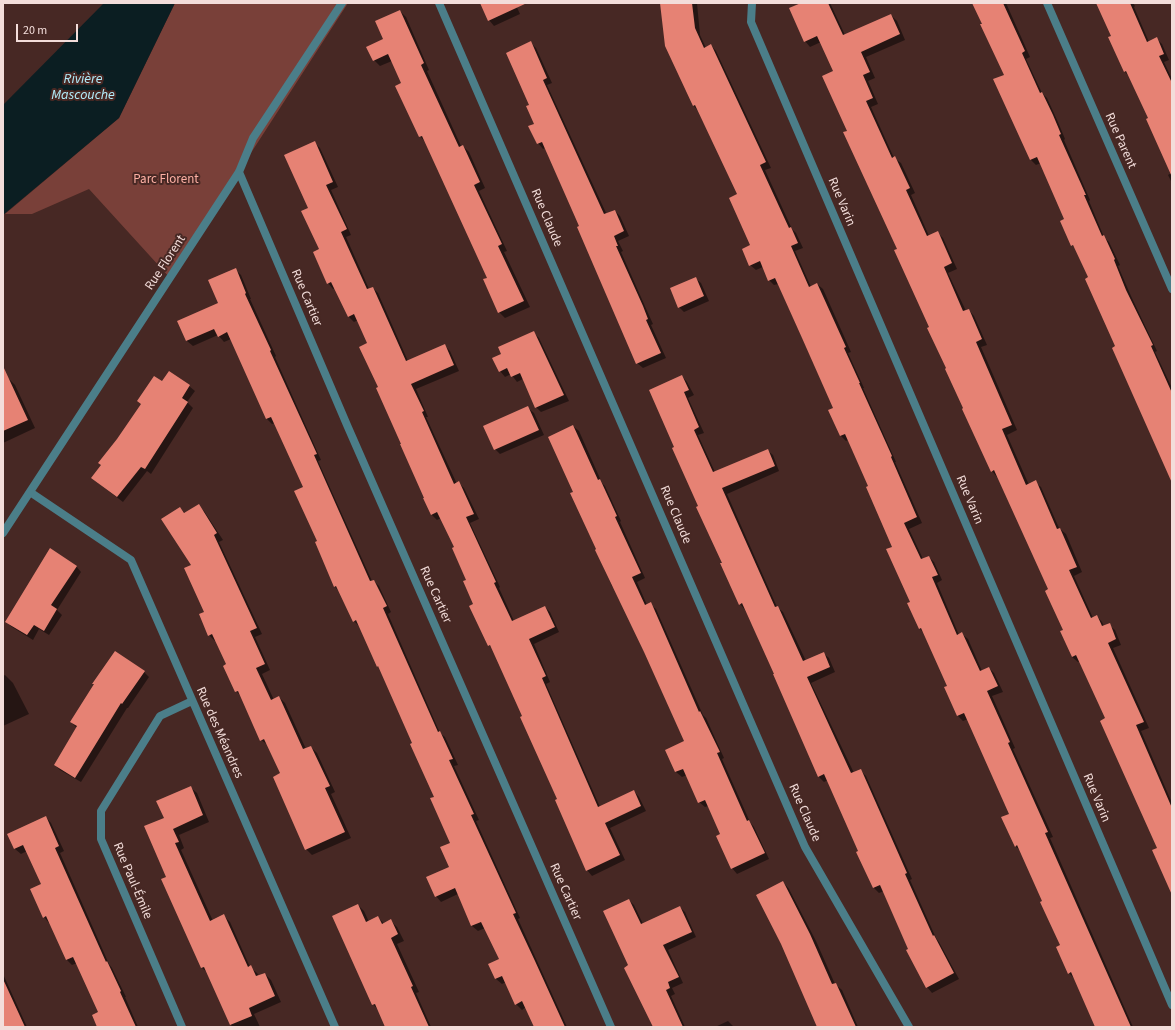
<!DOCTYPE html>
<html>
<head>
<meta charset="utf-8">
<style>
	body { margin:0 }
	#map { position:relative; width:1175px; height:1030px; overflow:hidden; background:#472824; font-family:"Source Sans 3",sans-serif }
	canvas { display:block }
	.frame { position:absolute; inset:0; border:4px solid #f3ddda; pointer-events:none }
	.scale { position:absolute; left:16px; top:24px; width:62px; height:18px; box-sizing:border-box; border:2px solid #f3ddda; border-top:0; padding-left:5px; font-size:12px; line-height:14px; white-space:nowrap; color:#f3ddda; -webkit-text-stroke:3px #472824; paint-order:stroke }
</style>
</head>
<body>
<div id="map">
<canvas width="1175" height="1030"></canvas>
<div class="frame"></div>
<div class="scale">20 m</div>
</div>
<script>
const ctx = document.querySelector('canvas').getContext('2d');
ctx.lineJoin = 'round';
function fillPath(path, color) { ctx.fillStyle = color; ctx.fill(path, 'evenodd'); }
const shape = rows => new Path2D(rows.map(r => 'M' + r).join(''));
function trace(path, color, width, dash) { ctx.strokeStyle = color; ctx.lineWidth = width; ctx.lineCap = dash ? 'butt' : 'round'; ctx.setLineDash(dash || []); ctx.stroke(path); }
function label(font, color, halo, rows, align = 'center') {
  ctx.font = font + ' "Source Sans 3",sans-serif'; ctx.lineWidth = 4; ctx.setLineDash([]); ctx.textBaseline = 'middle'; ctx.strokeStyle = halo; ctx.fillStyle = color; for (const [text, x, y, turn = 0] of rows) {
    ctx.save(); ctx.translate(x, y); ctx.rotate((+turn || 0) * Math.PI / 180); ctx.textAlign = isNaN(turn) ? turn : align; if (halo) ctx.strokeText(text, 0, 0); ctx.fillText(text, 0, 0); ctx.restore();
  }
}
const green = shape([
	[175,3,348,3,170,278,89,189,32,214,5,214,119,118]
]);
const water = shape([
	[104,3,175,3,119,118,3,215,3,105]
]);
const shadow = shape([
	[481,3,515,3,520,14,494,26,489,20],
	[661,3,697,3,700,35,706,48,711,45,716,51,771,168,765,170,792,229,796,233,803,248,795,251,811,287,817,284,823,289,851,352,848,353,864,388,863,388,896,462,895,462,922,523,909,529,923,559,929,557,934,562,942,580,937,583,959,635,962,634,968,639,982,671,989,668,994,673,1003,692,992,696,1015,748,1013,749,1053,837,1050,838,1133,1027,1095,1027,1075,979,1069,973,1061,946,1043,902,1021,851,1015,846,1010,814,968,719,963,721,958,716,948,686,924,633,920,629,894,547,869,487,848,440,846,441,840,435,834,409,778,284,774,285,769,280,763,267,756,270,750,265,751,246,739,195,698,111,693,105],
	[803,3,830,3,845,35,891,15,897,21,905,40,866,57,875,78,868,81,878,104,871,107,894,158,901,163,915,193,911,195,929,236,937,232,943,238,957,269,948,273,966,311,969,310,974,316,987,345,981,347,1017,430,1007,435,1029,485,1035,482,1041,487,1059,528,1066,534,1082,572,1074,576,1093,618,1097,616,1102,622,1104,626,1109,625,1115,630,1121,645,1113,648,1149,728,1141,731,1172,803,1172,892,1158,848,1107,719,1080,661,1078,662,1072,657,1050,589,998,477,997,477,992,471,964,409,848,131,834,71,821,42,810,47,805,41],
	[973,3,1006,3,1030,57,1026,59,1042,93,1047,98,1058,122,1065,139,1064,140,1090,200,1089,201,1104,237,1109,242,1120,265,1118,266,1131,296,1157,351,1155,352,1172,388,1172,480,1116,347,1090,278,1077,250,1072,245,1066,219,1041,163,1036,165,1031,160,1005,75],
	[1097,3,1133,3,1135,6,1134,7,1149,42,1157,39,1162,44,1169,60,1164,62,1172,79,1172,183,1168,175,1171,173,1150,119,1130,77,1125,72,1112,36],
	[400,11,406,17,429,70,427,71,461,146,463,146,469,152,485,188,479,191,507,251,504,252,530,307,505,318,499,312,488,278,426,143,420,136,403,84,392,61,380,66,374,60],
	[531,43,536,48,552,83,547,85,607,215,615,211,620,216,629,236,618,241,623,251,621,252,648,313,653,324,651,325,666,358,643,368,637,363,580,226,545,148,543,149,538,143,535,124,530,105],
	[315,143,320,148,338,187,331,190,351,235,346,237,369,289,373,288,378,293,408,361,444,345,450,351,459,371,416,389,428,417,426,417,457,484,459,483,464,488,479,519,470,523,500,587,499,588,514,621,545,607,550,612,559,632,534,644,550,682,546,684,600,807,634,791,639,797,646,811,610,828,625,860,592,876,587,870,523,716,493,649,489,645,467,580,455,548,441,518,437,520,432,515,424,499,426,498,380,388,369,343,358,320,354,322,348,316,335,288,333,289,328,283,309,208],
	[235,269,241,275,251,299,250,299,276,356,275,357,321,460,318,461,372,581,374,581,379,586,391,612,388,614,440,733,445,737,458,765,454,766,479,820,476,821,520,918,518,919,567,1027,535,1027,526,1007,522,1010,516,1004,506,982,502,984,496,979,490,964,500,960,485,928,478,931,472,926,458,894,441,902,436,896,451,868,451,843,435,797,414,744,380,669,378,666,360,627,354,621,340,592,335,587,316,543,318,542,305,487,275,423,272,424,267,419,231,339,224,342,218,335,193,346,187,341,179,322,219,304],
	[695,278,701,283,709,301,684,312,679,307],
	[533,332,539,338,569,401,541,412,536,407,523,379,517,382,511,374,505,377,500,371,502,354],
	[682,376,687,382,694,395,688,398,704,433,698,435,715,472,767,450,773,455,779,471,727,494,777,607,783,612,806,661,823,653,829,658,835,672,811,683,854,773,860,770,866,776,912,879,910,880,936,938,939,942,959,979,932,993,927,987,884,891,879,893,874,888,858,852,860,851,828,780,824,782,819,777,776,674,745,610,740,604,675,448],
	[7,377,15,385,35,428,3,443,3,379],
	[162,383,189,386,195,391,187,402,193,408,151,474,147,471,123,502,98,483],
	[528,408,534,413,544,435,500,454,495,449],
	[573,426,579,431,602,483,605,486,621,521,620,522,645,578,637,582,647,605,650,604,656,609,703,715,706,718,724,758,722,759,750,822,754,827,769,859,737,874,732,868,721,834,708,806,705,807,699,802,687,775,682,777,676,772,666,750,685,742,616,590,612,586,596,551,598,550,574,492],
	[198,505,204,511,223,540,219,542,262,634,255,637,270,670,262,674,274,700,279,697,285,703,306,749,311,747,317,753,335,792,331,794,351,838,312,855,306,849,281,774,268,745,261,740,242,697,236,691,227,665,216,640,215,641,209,635,205,612,192,566,180,508,185,513],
	[76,566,81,572,57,610,62,615,49,635,39,629,33,640,12,627,6,622],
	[144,672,149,677,128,708,127,708,81,782,60,770,55,765,77,728,71,722],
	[5,675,13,683,29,714,3,726,3,676],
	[190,787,197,793,209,822,179,835,184,848,181,850,213,921,224,916,230,922,250,967,257,973,259,976,265,974,271,980,281,1002,254,1014,260,1027,232,1027,208,973,202,968,168,877,165,818],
	[46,817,51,823,64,851,60,853,109,964,112,968,126,997,125,997,138,1027,99,1027,99,1013,77,963,72,965,67,960,50,922,49,923,44,917,42,885,27,851,21,854,15,849,9,834],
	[783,882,789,889,816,941,835,984,842,990,858,1027,818,1027],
	[629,900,634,905,643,924,680,907,685,912,696,937,668,950,683,983,672,988,675,994,671,996,685,1027,654,1027,629,966],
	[358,905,364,911,369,922,378,917,384,924,391,921,397,927,404,941,397,944,419,992,416,993,431,1027,386,1027,379,1011,373,1004],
	[3,974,27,1027,3,1027],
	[728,1021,734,1027,715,1027]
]);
const building = shape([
	[480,3,527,3,488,21],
	[660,3,692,3,695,28,704,48,711,44,766,162,760,165,789,228,791,227,798,243,791,246,809,287,817,283,846,347,844,348,860,383,859,383,892,456,891,457,917,517,904,523,921,559,929,556,938,575,932,577,957,635,962,632,980,671,989,667,998,686,987,691,1010,742,1008,743,1048,832,1045,833,1131,1027,1095,1027,1071,972,1068,974,1056,947,1060,945,1040,902,1042,901,1017,845,1015,847,1001,817,1009,814,964,713,957,716,944,687,947,686,921,628,919,629,907,603,910,602,886,549,892,547,866,487,868,486,845,434,840,436,828,410,833,408,802,338,775,278,768,281,760,261,749,266,742,249,750,245,729,198,737,194,695,105,693,106,665,46],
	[801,3,828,3,843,35,891,14,900,34,861,52,870,72,863,75,873,98,866,101,892,158,895,156,910,188,906,190,927,236,938,231,952,263,944,267,963,311,969,309,982,339,976,342,1012,425,1002,429,1026,485,1036,480,1057,529,1060,528,1077,567,1069,570,1091,618,1097,615,1102,626,1110,623,1116,639,1108,643,1144,722,1136,725,1172,808,1172,895,1152,850,1157,848,1100,721,1105,718,1076,655,1072,657,1060,631,1063,630,1045,591,1048,589,994,470,991,472,962,409,963,408,945,369,946,368,927,328,929,327,894,250,897,249,843,132,847,131,822,76,833,71,817,36,804,42,789,8],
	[972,3,1003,3,1025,51,1022,53,1040,93,1042,92,1053,115,1061,134,1059,135,1086,195,1084,195,1102,236,1104,235,1115,259,1114,260,1126,290,1153,345,1151,346,1172,393,1172,483,1112,348,1115,346,1085,279,1088,277,1073,245,1071,246,1060,221,1064,219,1037,157,1030,160,993,79,1004,75,980,24,982,24],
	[1096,3,1130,3,1147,42,1157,37,1164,54,1159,56,1172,83,1172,177,1146,119,1148,118,1126,71,1124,72,1108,37,1111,36],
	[400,10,424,63,421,65,459,147,463,145,480,182,474,185,502,244,498,246,524,301,498,313,483,279,487,278,422,136,419,137,395,86,401,83,388,54,373,61,366,47,383,39,375,21],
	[531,41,547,78,543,80,604,214,615,210,624,231,614,236,618,246,616,246,643,306,648,319,646,320,661,353,636,364,577,227,579,226,542,142,537,144,528,126,534,124,526,106,529,105,506,53],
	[315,141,333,182,326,185,347,229,341,232,367,289,373,287,406,361,445,344,454,365,411,384,424,411,422,412,454,484,459,481,474,514,466,517,496,582,494,583,512,621,545,606,555,627,529,639,546,676,542,678,598,807,634,790,641,806,605,823,620,855,586,871,555,800,557,799,520,717,522,716,490,645,488,646,469,606,473,604,463,581,466,580,452,548,454,547,437,512,431,515,423,498,424,498,400,444,401,444,376,388,378,387,359,347,367,343,354,314,348,317,331,282,327,284,313,252,319,249,301,211,308,208,284,155],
	[236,268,246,293,245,294,271,350,270,351,317,454,314,455,370,581,374,580,387,606,383,608,438,732,440,731,453,759,449,760,474,814,471,815,516,913,513,914,535,961,565,1027,534,1027,522,1001,515,1005,502,976,495,979,488,964,499,959,481,922,471,926,455,888,435,897,426,877,449,867,440,847,450,843,430,798,434,797,410,744,412,743,378,666,377,667,356,620,353,622,336,586,334,587,315,542,317,541,294,491,303,487,271,417,266,419,227,332,218,337,214,329,186,341,177,321,218,303,208,280],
	[696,277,704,296,678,308,670,288],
	[534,331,564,395,535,408,520,373,511,377,507,368,499,372,492,358,501,354,498,347],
	[3,366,28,420,3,431],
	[169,371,190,385,182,398,188,402,145,469,141,467,117,497,91,478,101,465,98,463,117,439,141,404,137,401,154,376,162,381],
	[682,375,689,390,684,392,699,427,694,430,713,472,768,449,775,466,722,488,775,607,778,606,803,661,824,652,830,667,807,677,851,773,861,769,907,873,905,874,933,936,934,935,954,973,926,988,906,950,908,949,880,885,873,888,856,852,858,851,824,774,818,777,773,674,774,674,742,603,739,605,720,563,722,563,696,507,698,506,672,448,674,447,649,390],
	[528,406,539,430,494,450,483,426],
	[573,425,598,480,600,479,617,516,615,517,641,573,632,577,645,605,651,602,699,712,700,711,720,752,717,753,747,821,749,820,765,853,731,869,716,836,720,834,705,800,698,803,683,769,675,772,665,750,684,741,644,652,595,550,596,549,570,493,573,492,548,437],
	[199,504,217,533,214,535,257,628,250,631,265,664,256,668,271,700,279,696,303,749,311,746,330,786,325,788,345,832,305,850,273,777,280,773,264,739,260,741,238,691,235,692,223,666,226,664,212,634,208,636,199,614,204,612,184,568,191,565,161,519,180,507,184,513],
	[50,548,77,566,51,605,57,609,44,631,34,625,27,635,5,622],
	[115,651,145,671,122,704,121,703,75,778,54,765,77,726,70,722,94,684,92,684],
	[191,786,203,815,173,829,179,842,175,843,210,921,224,914,248,967,251,965,256,976,265,973,275,996,249,1008,252,1016,230,1025,204,967,201,968,161,879,166,877,144,826,164,818,156,801],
	[46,816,59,846,55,848,106,962,107,961,121,991,120,992,136,1027,97,1027,92,1015,98,1012,73,957,66,960,46,916,43,918,30,889,41,884,23,845,14,849,7,834],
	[783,881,810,934,832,984,836,983,856,1027,817,1027,781,944,756,895],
	[629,899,641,924,680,906,692,932,663,945,679,977,668,982,670,988,666,990,683,1027,653,1027,624,968,628,965,603,911],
	[358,904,366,922,378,916,382,924,391,919,398,934,391,938,413,986,411,987,429,1027,385,1027,375,1004,372,1005,332,916],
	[3,979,25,1027,3,1027]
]);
const minor = shape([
	[439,3,805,847,909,1027],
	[752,3,751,22,1172,1005],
	[1047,3,1172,289],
	[239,172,347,425,611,1027],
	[30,492,131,560,335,1027],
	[3,533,239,172,253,138,342,3],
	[182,1027,101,839,101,811,160,716,192,701]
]);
const streetNames = [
	["Rue Parent",1120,141,66],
	["Rue Varin",841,202,67],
	["Rue Claude",546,218,67],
	["Rue Florent",166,263,-57],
	["Rue Cartier",306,298,67],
	["Rue Varin",969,500,67],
	["Rue Claude",675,515,67],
	["Rue Cartier",435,595,66],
	["Rue des Méandres",219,733,66],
	["Rue Varin",1096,798,67],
	["Rue Claude",804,813,66],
	["Rue Paul-Émile",132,881,67],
	["Rue Cartier",565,892,66]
];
const parkNames = [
	["Parc Florent",166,180]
];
const waterNames = [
	["Rivière",83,80],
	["Mascouche",83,96]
];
fillPath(green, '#794039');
fillPath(water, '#0b1e22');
fillPath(shadow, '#0007');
fillPath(building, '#e68274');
trace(minor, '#4b7e89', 8);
label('13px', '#f3ddda', '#472824', streetNames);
label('13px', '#feb0a4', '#472824', parkNames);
label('italic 14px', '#b1ecfa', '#472824', waterNames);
</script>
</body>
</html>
